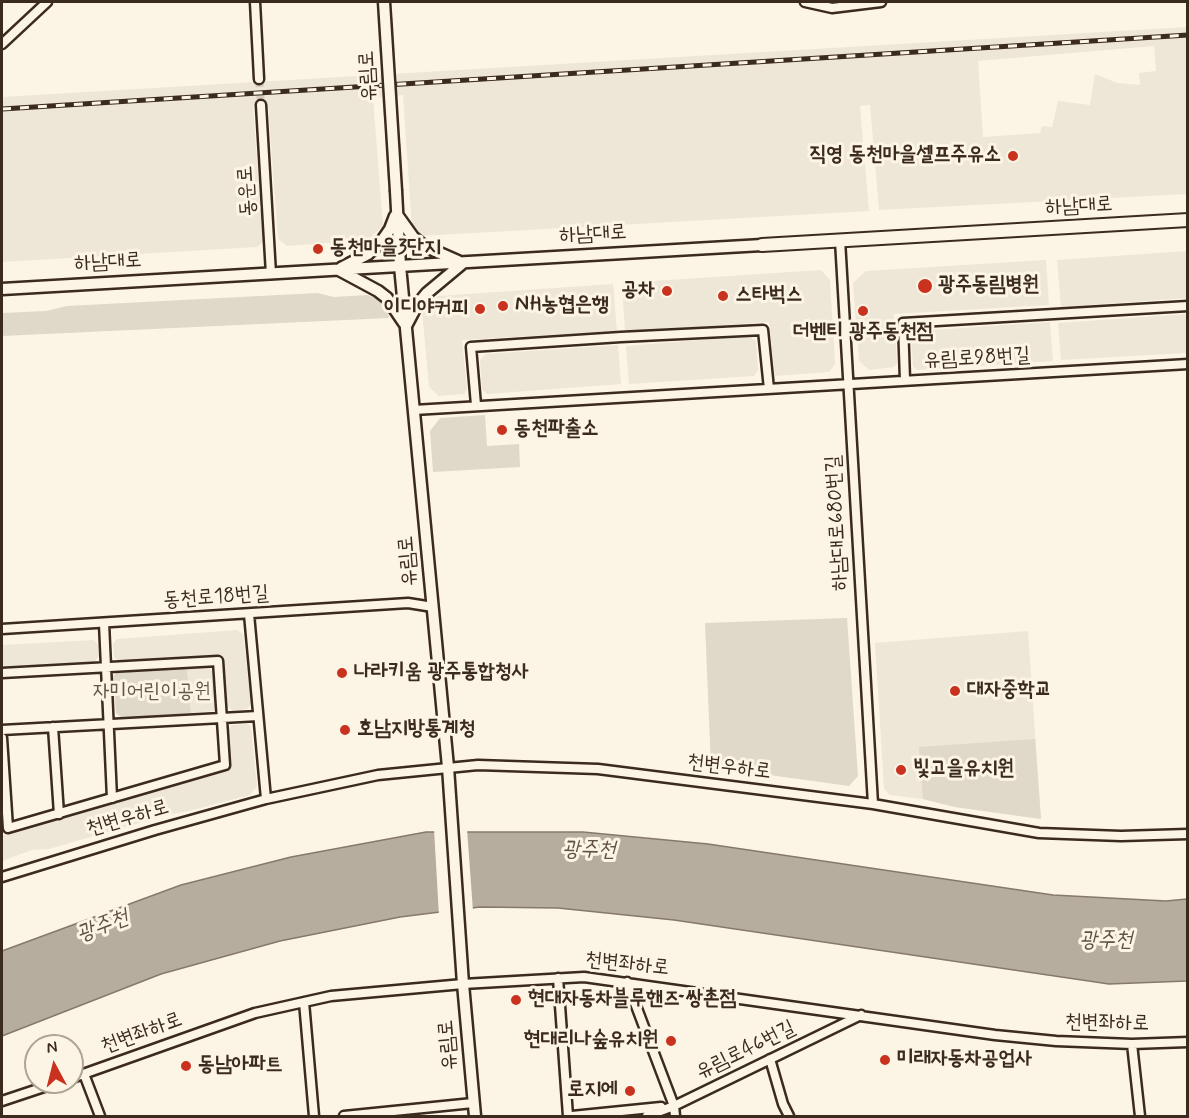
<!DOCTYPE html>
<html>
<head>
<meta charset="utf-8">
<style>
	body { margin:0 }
	#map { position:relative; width:1189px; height:1118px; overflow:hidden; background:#fcf5e5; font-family:Mynerve,sans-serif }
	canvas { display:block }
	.frame { position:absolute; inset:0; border:3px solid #3b2a1e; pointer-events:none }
	.north { position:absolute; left:24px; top:1034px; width:60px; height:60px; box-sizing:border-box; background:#fcf5e5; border:2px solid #afa495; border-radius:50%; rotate:353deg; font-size:16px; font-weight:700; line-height:24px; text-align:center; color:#3b2a1e }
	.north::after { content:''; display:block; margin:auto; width:21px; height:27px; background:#c8321e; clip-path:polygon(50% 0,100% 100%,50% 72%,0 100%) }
</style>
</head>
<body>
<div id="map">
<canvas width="1189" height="1118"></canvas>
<div class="frame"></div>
<div class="north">N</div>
</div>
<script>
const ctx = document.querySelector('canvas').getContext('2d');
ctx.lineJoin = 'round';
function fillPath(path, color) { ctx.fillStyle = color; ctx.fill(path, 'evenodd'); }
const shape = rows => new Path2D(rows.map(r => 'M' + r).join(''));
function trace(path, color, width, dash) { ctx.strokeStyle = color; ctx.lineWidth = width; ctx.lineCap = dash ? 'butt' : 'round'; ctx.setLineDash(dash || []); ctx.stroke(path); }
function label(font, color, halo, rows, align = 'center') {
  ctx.font = font + ' Mynerve,"Poor Story",sans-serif'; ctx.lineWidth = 6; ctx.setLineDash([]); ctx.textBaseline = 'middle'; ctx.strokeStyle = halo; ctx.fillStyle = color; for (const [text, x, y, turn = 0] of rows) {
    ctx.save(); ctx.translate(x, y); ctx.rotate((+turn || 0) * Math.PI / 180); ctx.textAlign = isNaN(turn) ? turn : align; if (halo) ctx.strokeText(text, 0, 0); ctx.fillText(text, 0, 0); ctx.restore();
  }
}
const built = shape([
	[1187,27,1187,194,879,210,870,105,860,106,869,211,420,236,412,228,403,95,373,98,383,226,368,240,287,246,278,239,268,104,253,106,263,242,257,247,2,262,2,97],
	[1154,46,1156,71,1139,73,1140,85,1117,83,1095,74,1090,105,1058,101,1052,127,1042,126,1040,133,983,137,978,61],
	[1187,251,1187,298,1061,307,1057,260],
	[1046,260,1049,305,894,314,897,363,894,367,869,370,859,361,853,283,866,271],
	[821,270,830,280,835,364,829,372,775,376,769,322,625,332,622,283],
	[613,284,617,331,462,340,467,389,464,394,439,396,429,387,422,310,438,296],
	[1187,314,1187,353,1061,360,1058,323],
	[1050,322,1053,361,917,370,913,366,911,336,917,331],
	[749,336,756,341,758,370,754,376,629,384,626,346],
	[618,345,621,384,487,394,482,389,480,360,486,354],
	[237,630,243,634,251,704,247,709,233,711,227,706,222,655,122,663,114,657,113,644,117,639],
	[1028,631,1041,819,955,807,923,799,890,795,884,789,875,643],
	[94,640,98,645,99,656,93,663,2,669,2,645],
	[209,667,213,672,216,707,213,711,191,713,187,668],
	[248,724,251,727,257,786,250,795,189,811,167,815,49,849,32,850,2,861,2,827,3,835,230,769,228,730,231,725]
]);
const green = shape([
	[317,293,334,297,367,295,378,299,386,307,389,318,2,336,2,313,46,311,67,306],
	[485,415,487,446,519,444,520,467,433,472,430,431,440,418],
	[847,618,858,776,849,786,711,767,705,623],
	[187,668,191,713,122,718,116,713,113,676,116,673],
	[1035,739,1041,819,955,807,923,799,919,747]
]);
const water = shape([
	[426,832,583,832,708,844,1053,895,1166,901,1187,899,1187,981,1109,984,674,920,558,908,480,907,400,917,280,941,161,974,2,1036,2,951,181,885,291,857,426,832]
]);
const pier = shape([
	[434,829,467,829,473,911,439,916]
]);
const minorTunnel = shape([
	[259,79,261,105]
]);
const minor = shape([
	[255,2,259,79],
	[805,2,832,8,881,2],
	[2,44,47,2],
	[261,105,271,274],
	[840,240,873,804],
	[905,380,903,323,1188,306],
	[476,405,471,347,621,337,763,330,769,389],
	[414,410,1188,364],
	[249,614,266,799],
	[104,623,112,798],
	[2,629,408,603,433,607],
	[2,673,218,661,225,765,8,828,2,738],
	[53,727,59,814],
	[2,730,258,716],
	[2,877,155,830,266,799,378,775,478,765,598,769,873,804,1039,833,1121,836,1188,834],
	[558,978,568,1116],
	[627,982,674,1106,675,1116],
	[304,1002,314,1116],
	[1132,1044,1140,1116],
	[770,1059,783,1104,789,1116],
	[84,1074,100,1116],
	[72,1078,255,1013,331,996,463,984,584,977,995,1035,1056,1041,1132,1044,1188,1042],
	[2,1101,59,1082],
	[344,1116,473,1103],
	[572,1116,661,1107],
	[647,1116,674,1106,861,1015]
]);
const tertiary = shape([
	[396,191,400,266,448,767,463,984,475,1116],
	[398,216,413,237,424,246,458,261],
	[341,268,368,254,381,242,390,229,395,216],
	[339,270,378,291,387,298,404,323],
	[2,289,762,245],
	[406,326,417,305,427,293,463,263]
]);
const secondary = shape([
	[762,245,1188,220]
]);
const rail = shape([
	[2,109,1188,35]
]);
const tertiaryBridge = shape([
	[384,2,396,191]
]);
const markers = [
	[1013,156,6,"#c8321e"],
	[318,249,6,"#c8321e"],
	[925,286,8,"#c8321e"],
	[667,291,6,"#c8321e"],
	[723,296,6,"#c8321e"],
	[503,306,6,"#c8321e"],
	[480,309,6,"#c8321e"],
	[863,311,6,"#c8321e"],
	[502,430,6,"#c8321e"],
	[342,673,6,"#c8321e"],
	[955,691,6,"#c8321e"],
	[345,730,6,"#c8321e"],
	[901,770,6,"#c8321e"],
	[516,1000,6,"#c8321e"],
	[671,1041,6,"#c8321e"],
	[885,1060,6,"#c8321e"],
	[186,1066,6,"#c8321e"],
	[630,1091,6,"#c8321e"]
];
const streetNames = [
	["유림로",369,76,-93],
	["동운로",248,191,-94],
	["하남대로",1079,207,-3],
	["하남대로",593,235,-3],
	["하남대로",108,263,-3],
	["유림로98번길",977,359,-3],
	["하남대로680번길",838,523,-93],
	["유림로",409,561,-95],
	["동천로18번길",216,598,-4],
	["천변우하로",729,768,7],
	["천변우하로",128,819,-16],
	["천변좌하로",627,965,6],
	["천변좌하로",1107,1024,1],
	["천변좌하로",142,1034,-20],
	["유림로",449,1045,-95],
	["유림로46번길",746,1051,-26]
];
const poiNames = [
	["직영 동천마을셀프주유소",1001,156,"right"],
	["동천마을3단지",330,249],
	["광주동림병원",938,286],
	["공차",655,291,"right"],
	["스타벅스",735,296],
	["NH농협은행",515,306],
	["이디야커피",468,309,"right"],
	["더벤티 광주동천점",863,333,"center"],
	["동천파출소",514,430],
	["나라키움 광주통합청사",354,673],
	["대자중학교",967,691],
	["호남지방통계청",357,730],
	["빛고을유치원",913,770],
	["현대자동차블루핸즈 쌍촌점",528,1000],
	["현대리나숲유치원",659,1041,"right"],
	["미래자동차공업사",897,1060],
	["동남아파트",198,1066],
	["로지에",618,1091,"right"]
];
const parkNames = [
	["자미어린이공원",152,693]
];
const waterNames = [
	["광주천",589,851,1],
	["광주천",103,927,-21],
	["광주천",1106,941]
];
fillPath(built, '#eee6d6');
fillPath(green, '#e0d8c8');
fillPath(water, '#b7ad9e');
trace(water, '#85796b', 1.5);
fillPath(pier, '#fcf5e5');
trace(minorTunnel, '#d5ccbd', 8, [8, 4]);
trace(minor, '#3b2a1e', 13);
trace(tertiary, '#3b2a1e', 15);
trace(secondary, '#3b2a1e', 16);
trace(minor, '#fcf5e5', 8);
trace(tertiary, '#fcf5e5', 10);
trace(secondary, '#fcf5e5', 12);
trace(rail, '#3b2a1e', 5);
trace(rail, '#fcf5e5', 3, [9]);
trace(tertiaryBridge, '#3b2a1e', 15, []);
trace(tertiaryBridge, '#fcf5e5', 10);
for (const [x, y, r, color] of markers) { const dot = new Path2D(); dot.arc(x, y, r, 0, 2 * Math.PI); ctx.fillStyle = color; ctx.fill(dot); trace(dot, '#fcf5e5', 2); }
label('21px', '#3b2a1e', '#fcf5e5', streetNames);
label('bold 21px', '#3b2a1e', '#fcf5e5', poiNames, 'left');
label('21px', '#645648', '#fcf5e5', parkNames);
label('italic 22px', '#605144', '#fcf5e5', waterNames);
</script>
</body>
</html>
